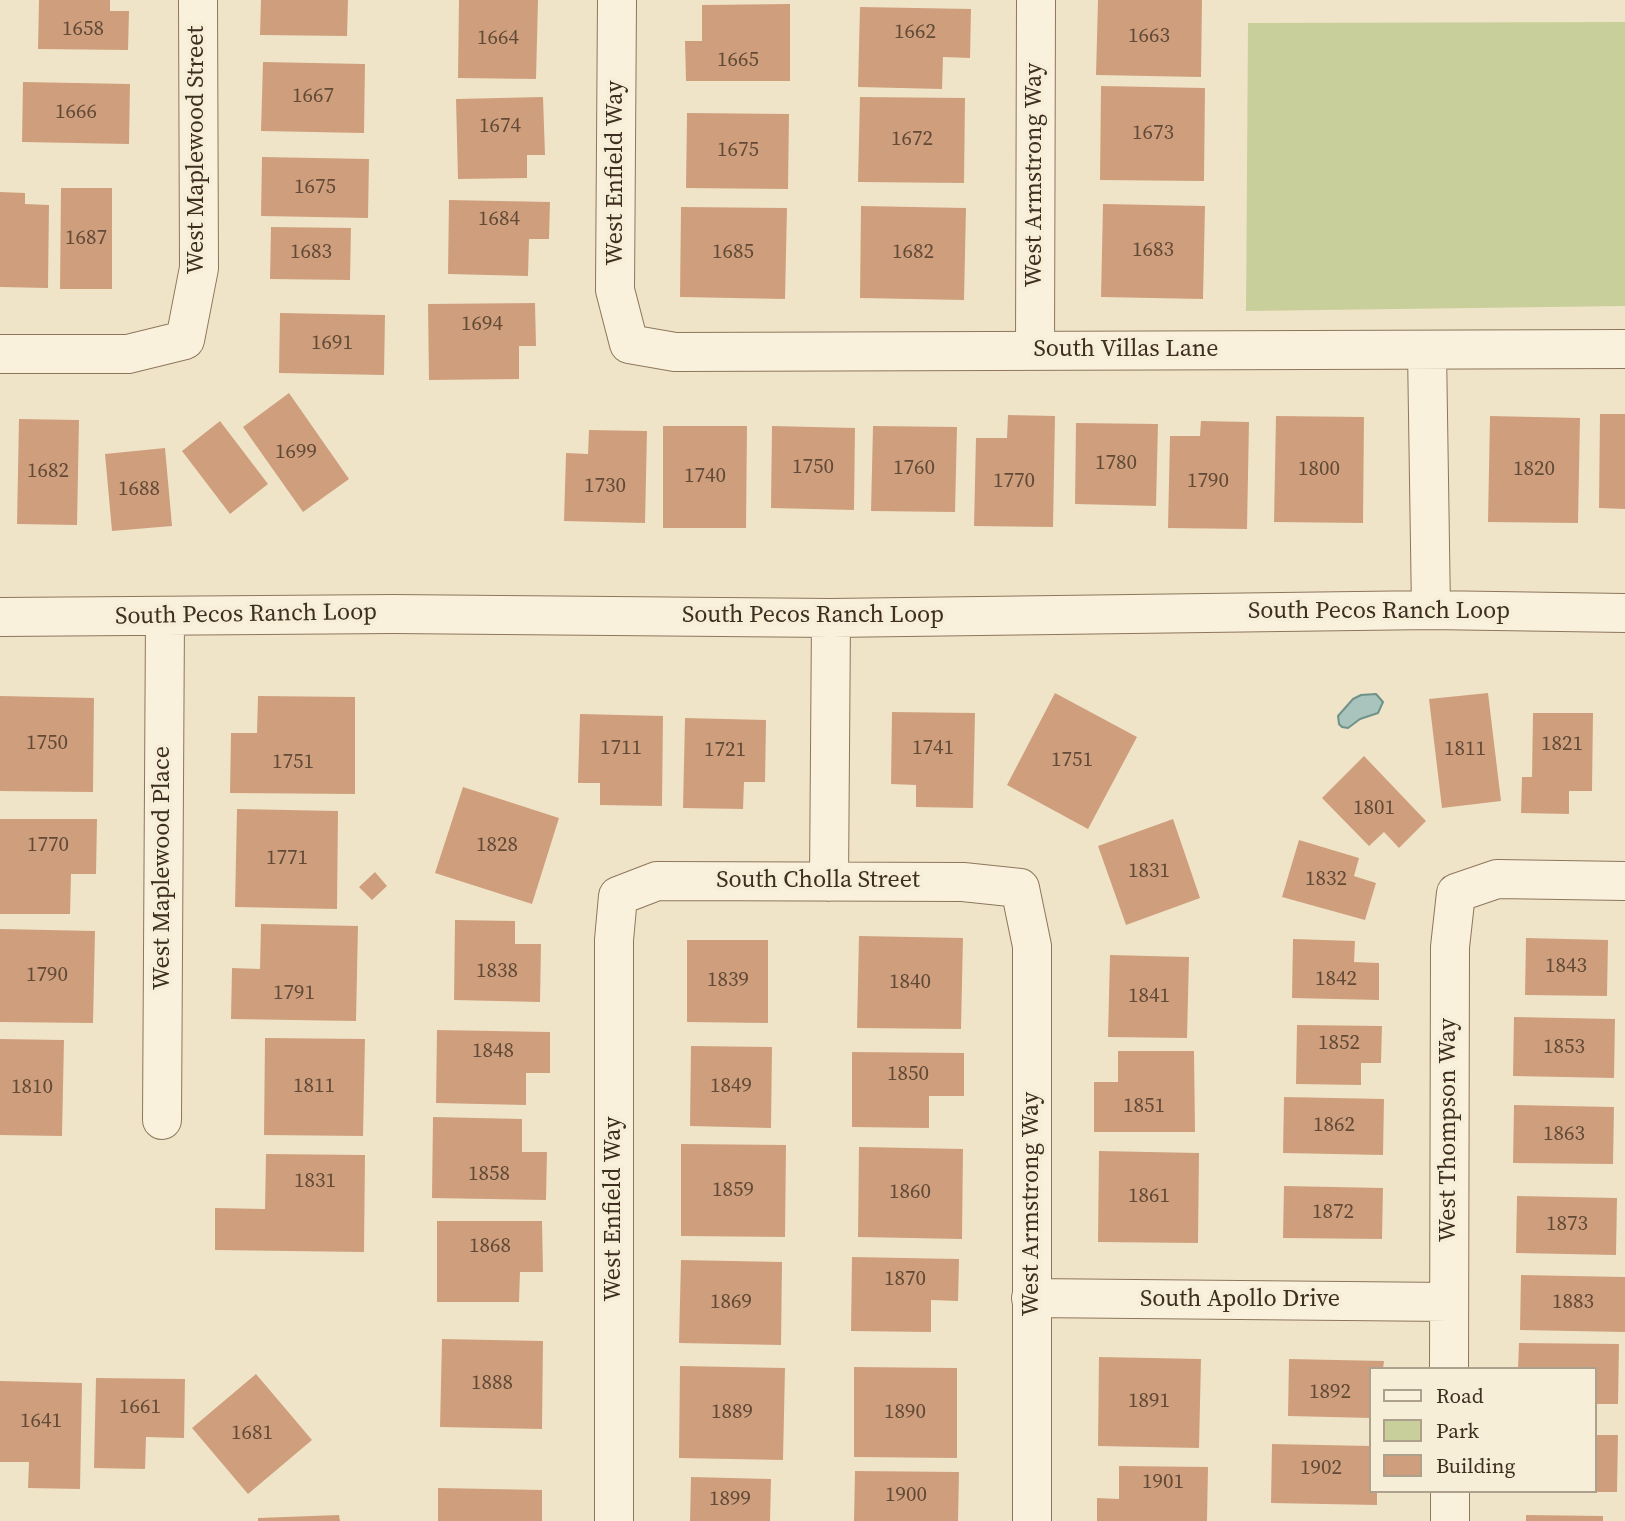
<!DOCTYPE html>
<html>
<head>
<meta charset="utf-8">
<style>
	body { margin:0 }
	#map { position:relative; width:1625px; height:1521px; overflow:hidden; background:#f0e4c8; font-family:"Source Serif 4",serif }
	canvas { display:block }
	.legend { position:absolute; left:1369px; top:1367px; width:228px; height:126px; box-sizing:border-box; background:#f7eed8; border:2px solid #ada18e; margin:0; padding:9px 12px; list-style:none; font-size:21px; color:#3d2e20 }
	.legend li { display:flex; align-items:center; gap:14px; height:35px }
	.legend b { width:35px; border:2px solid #ada18e }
</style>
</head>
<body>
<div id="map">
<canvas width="1625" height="1521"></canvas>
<ul class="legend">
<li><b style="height:9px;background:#faf1dc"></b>Road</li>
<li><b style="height:19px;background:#c9cf9b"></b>Park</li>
<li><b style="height:19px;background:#cf9f7d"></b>Building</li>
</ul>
</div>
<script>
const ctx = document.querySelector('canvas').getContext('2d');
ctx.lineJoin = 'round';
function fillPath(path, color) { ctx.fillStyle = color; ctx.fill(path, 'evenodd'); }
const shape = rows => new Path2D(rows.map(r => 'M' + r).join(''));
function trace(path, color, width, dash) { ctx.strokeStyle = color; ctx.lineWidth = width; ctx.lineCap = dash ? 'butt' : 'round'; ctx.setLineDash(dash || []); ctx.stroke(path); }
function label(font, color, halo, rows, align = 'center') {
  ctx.font = font + ' "Source Serif 4",serif'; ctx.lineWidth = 7; ctx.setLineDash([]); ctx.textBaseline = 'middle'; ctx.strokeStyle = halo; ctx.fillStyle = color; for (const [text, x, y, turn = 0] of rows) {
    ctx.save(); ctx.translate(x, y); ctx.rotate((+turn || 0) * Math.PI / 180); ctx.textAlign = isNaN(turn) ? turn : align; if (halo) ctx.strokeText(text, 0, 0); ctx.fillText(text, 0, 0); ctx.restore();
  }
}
const green = shape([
	[1625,22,1625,306,1246,311,1248,23]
]);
const water = shape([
	[1376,694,1383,702,1378,713,1360,719,1348,728,1342,727,1339,724,1338,716,1353,699,1361,695,1376,694]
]);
const building = shape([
	[39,0,110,0,110,11,129,11,128,50,38,49],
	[261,0,348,0,347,36,260,35],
	[459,0,538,0,536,79,458,78],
	[1098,0,1202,0,1201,77,1096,75],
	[790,4,790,81,686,81,685,41,702,41,702,5],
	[860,7,971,9,970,58,943,57,942,89,858,87],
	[263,62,365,64,364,133,261,131],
	[23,82,130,84,129,144,22,142],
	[1101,86,1205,88,1204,181,1100,180],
	[543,97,545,155,527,155,527,178,458,179,456,99],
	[860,97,965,98,964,183,858,182],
	[687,113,789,114,788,189,686,188],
	[262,157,369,159,368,218,261,216],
	[61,188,112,188,112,289,60,289],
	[0,192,25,193,25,204,49,205,48,288,0,287],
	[449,200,550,202,549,239,529,239,528,276,448,274],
	[1103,204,1205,206,1203,299,1101,297],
	[861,206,966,208,964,300,860,298],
	[681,207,787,208,785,299,680,297],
	[271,227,351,228,350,280,270,279],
	[535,303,536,346,519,346,519,379,429,380,428,304],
	[280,313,385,315,384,375,279,373],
	[289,393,349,479,303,512,243,427],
	[1600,414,1625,414,1625,509,1599,508],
	[1008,415,1055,416,1053,527,974,526,976,438,1007,438],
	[1276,416,1364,417,1363,523,1274,522],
	[1490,416,1580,418,1578,523,1488,522],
	[19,419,79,420,77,525,17,524],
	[220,421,268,484,230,514,182,451],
	[1201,421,1249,422,1247,529,1168,528,1170,436,1200,436],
	[1076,423,1158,424,1156,506,1075,504],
	[663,426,747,426,746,528,663,528],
	[772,426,855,428,854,510,771,508],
	[873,426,957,427,955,512,871,511],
	[589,430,647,431,645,523,564,521,566,453,588,454],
	[165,448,172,526,112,531,105,454],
	[1055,693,1137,737,1088,829,1007,785],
	[1488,693,1501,801,1442,808,1429,699],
	[0,696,94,698,93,792,0,791],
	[258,696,355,697,355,794,230,793,231,733,257,733],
	[892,712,975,713,973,808,916,807,916,785,891,784],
	[1533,713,1593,713,1592,791,1569,791,1569,814,1521,813,1522,777,1532,777],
	[580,714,663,716,662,806,600,805,600,783,578,783],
	[685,718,766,720,765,782,744,782,743,809,683,808],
	[1364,756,1426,821,1399,848,1384,832,1369,846,1322,798],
	[463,787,559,818,532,904,435,873],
	[237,809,338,811,337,909,235,907],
	[0,819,97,819,96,874,71,874,70,914,0,914],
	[1173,819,1200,898,1126,925,1098,846],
	[1299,840,1359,858,1354,876,1376,883,1365,920,1282,897],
	[375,872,387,886,372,900,359,887],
	[455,920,515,921,515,944,541,944,540,1002,454,1000],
	[261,924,358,926,356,1021,231,1019,232,968,260,969],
	[0,929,95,931,93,1023,0,1022],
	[859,936,963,938,961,1029,857,1028],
	[1526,938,1608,940,1607,996,1525,995],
	[1293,939,1355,941,1354,962,1379,963,1379,1000,1292,998],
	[687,940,768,940,768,1023,687,1022],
	[1110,955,1189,957,1187,1038,1108,1037],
	[1514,1017,1615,1019,1614,1078,1513,1076],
	[1297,1025,1382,1026,1381,1063,1361,1063,1361,1085,1296,1084],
	[437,1030,550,1032,550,1073,526,1073,526,1105,436,1103],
	[265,1038,365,1039,363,1136,264,1135],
	[0,1039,64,1040,62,1136,0,1135],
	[691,1046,772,1047,771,1128,690,1126],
	[1118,1051,1194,1051,1195,1132,1094,1132,1094,1082,1118,1082],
	[852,1052,964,1053,964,1096,929,1096,929,1128,852,1127],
	[1284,1097,1384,1099,1383,1155,1283,1153],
	[1514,1105,1614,1107,1613,1164,1513,1163],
	[433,1117,522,1119,522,1152,547,1152,546,1200,432,1198],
	[681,1144,786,1145,785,1237,681,1236],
	[859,1147,963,1149,962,1239,858,1237],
	[1099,1151,1199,1153,1198,1243,1098,1242],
	[266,1154,365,1155,364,1252,215,1250,215,1208,265,1209],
	[1284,1186,1383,1188,1382,1239,1283,1238],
	[1517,1196,1617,1198,1616,1255,1516,1253],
	[437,1221,542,1221,543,1272,520,1272,519,1302,437,1302],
	[852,1257,959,1259,958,1301,931,1300,931,1332,851,1331],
	[681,1260,782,1262,781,1345,679,1343],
	[1521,1275,1625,1277,1625,1332,1520,1330],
	[442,1339,543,1341,542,1429,440,1427],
	[1519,1343,1619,1344,1618,1404,1595,1404,1595,1369,1518,1369],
	[1099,1357,1201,1359,1199,1448,1098,1446],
	[1289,1359,1384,1361,1383,1369,1371,1369,1371,1418,1288,1416],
	[680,1366,785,1368,783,1460,679,1458],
	[854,1367,957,1368,957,1458,854,1457],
	[256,1374,312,1440,248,1494,192,1428],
	[96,1378,185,1379,184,1438,146,1437,145,1469,94,1468],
	[0,1381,82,1383,80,1489,28,1488,29,1462,0,1462],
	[1595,1435,1618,1435,1617,1492,1595,1492],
	[1272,1444,1371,1446,1371,1491,1377,1491,1377,1505,1271,1503],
	[1119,1466,1208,1467,1207,1521,1097,1521,1097,1498,1119,1499],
	[855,1471,959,1472,958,1521,854,1521],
	[691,1477,771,1479,770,1521,690,1521],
	[438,1488,542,1490,542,1521,438,1521],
	[339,1515,340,1521,258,1521,258,1518],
	[1526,1515,1603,1516,1603,1521,1526,1521]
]);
const minor = shape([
	[617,0,615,290,629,344,675,352,1625,349],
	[1035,350,1036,0],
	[1427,350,1431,610],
	[0,354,128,354,185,340,199,268,198,0],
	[0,617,393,614,831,618,1431,610,1625,613],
	[829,882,831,618],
	[162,1120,165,617],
	[1031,1298,1449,1302],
	[1449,1369,1450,947,1456,893,1497,879,1625,881],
	[1450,1491,1450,1521],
	[614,1521,614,940,618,896,657,881,963,882,1020,888,1032,946,1032,1521]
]);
const numberNames = [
	["1658",83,30],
	["1662",915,33],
	["1663",1149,37],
	["1664",498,39],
	["1665",738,61],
	["1667",313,97],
	["1666",76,113],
	["1674",500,127],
	["1673",1153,134],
	["1672",912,140],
	["1675",738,151],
	["1675",315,188],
	["1684",499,220],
	["1687",86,239],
	["1683",1153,251],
	["1683",311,253],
	["1685",733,253],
	["1682",913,253],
	["1694",482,325],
	["1691",332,344],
	["1699",296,453],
	["1780",1116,464],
	["1750",813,468],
	["1760",914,469],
	["1800",1319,470],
	["1820",1534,470],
	["1682",48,472],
	["1740",705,477],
	["1770",1014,482],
	["1790",1208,482],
	["1730",605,487],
	["1688",139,490],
	["1750",47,744],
	["1821",1562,745],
	["1711",621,749],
	["1741",933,749],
	["1811",1465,750],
	["1721",725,751],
	["1751",1072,761],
	["1751",293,763],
	["1801",1374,809],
	["1770",48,846],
	["1828",497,846],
	["1771",287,859],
	["1831",1149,872],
	["1832",1326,880],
	["1843",1566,967],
	["1838",497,972],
	["1790",47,976],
	["1842",1336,980],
	["1839",728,981],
	["1840",910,983],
	["1791",294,994],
	["1841",1149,997],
	["1852",1339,1044],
	["1853",1564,1048],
	["1848",493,1052],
	["1850",908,1075],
	["1811",314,1087],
	["1849",731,1087],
	["1810",32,1088],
	["1851",1144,1107],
	["1862",1334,1126],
	["1863",1564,1135],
	["1858",489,1175],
	["1831",315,1182],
	["1859",733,1191],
	["1860",910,1193],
	["1861",1149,1197],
	["1872",1333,1213],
	["1873",1567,1225],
	["1868",490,1247],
	["1870",905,1280],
	["1869",731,1303],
	["1883",1573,1303],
	["1888",492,1384],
	["1892",1330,1393],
	["1891",1149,1402],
	["1661",140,1408],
	["1889",732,1413],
	["1890",905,1413],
	["1641",41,1422],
	["1681",252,1434],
	["1902",1321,1469],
	["1901",1163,1483],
	["1900",906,1496],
	["1899",730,1500]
];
const streetNames = [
	["West Maplewood Street",197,150,-90],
	["West Enfield Way",616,173,-90],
	["West Armstrong Way",1035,175,-90],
	["South Villas Lane",1126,350],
	["South Pecos Ranch Loop",1379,612],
	["South Pecos Ranch Loop",246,615,-1],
	["South Pecos Ranch Loop",813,616],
	["West Maplewood Place",163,868,-90],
	["South Cholla Street",818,881],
	["West Thompson Way",1449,1130,-90],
	["West Armstrong Way",1032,1204,-90],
	["West Enfield Way",614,1209,-90],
	["South Apollo Drive",1240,1300]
];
fillPath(green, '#c9cf9b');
fillPath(water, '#a9c4bc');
trace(water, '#6f938a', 2);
fillPath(building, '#cf9f7d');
trace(minor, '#8d765c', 40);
trace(minor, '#faf1dc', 38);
label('21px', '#624a37', null, numberNames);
label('24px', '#3d2e20', '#f7eed8', streetNames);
</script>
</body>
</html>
